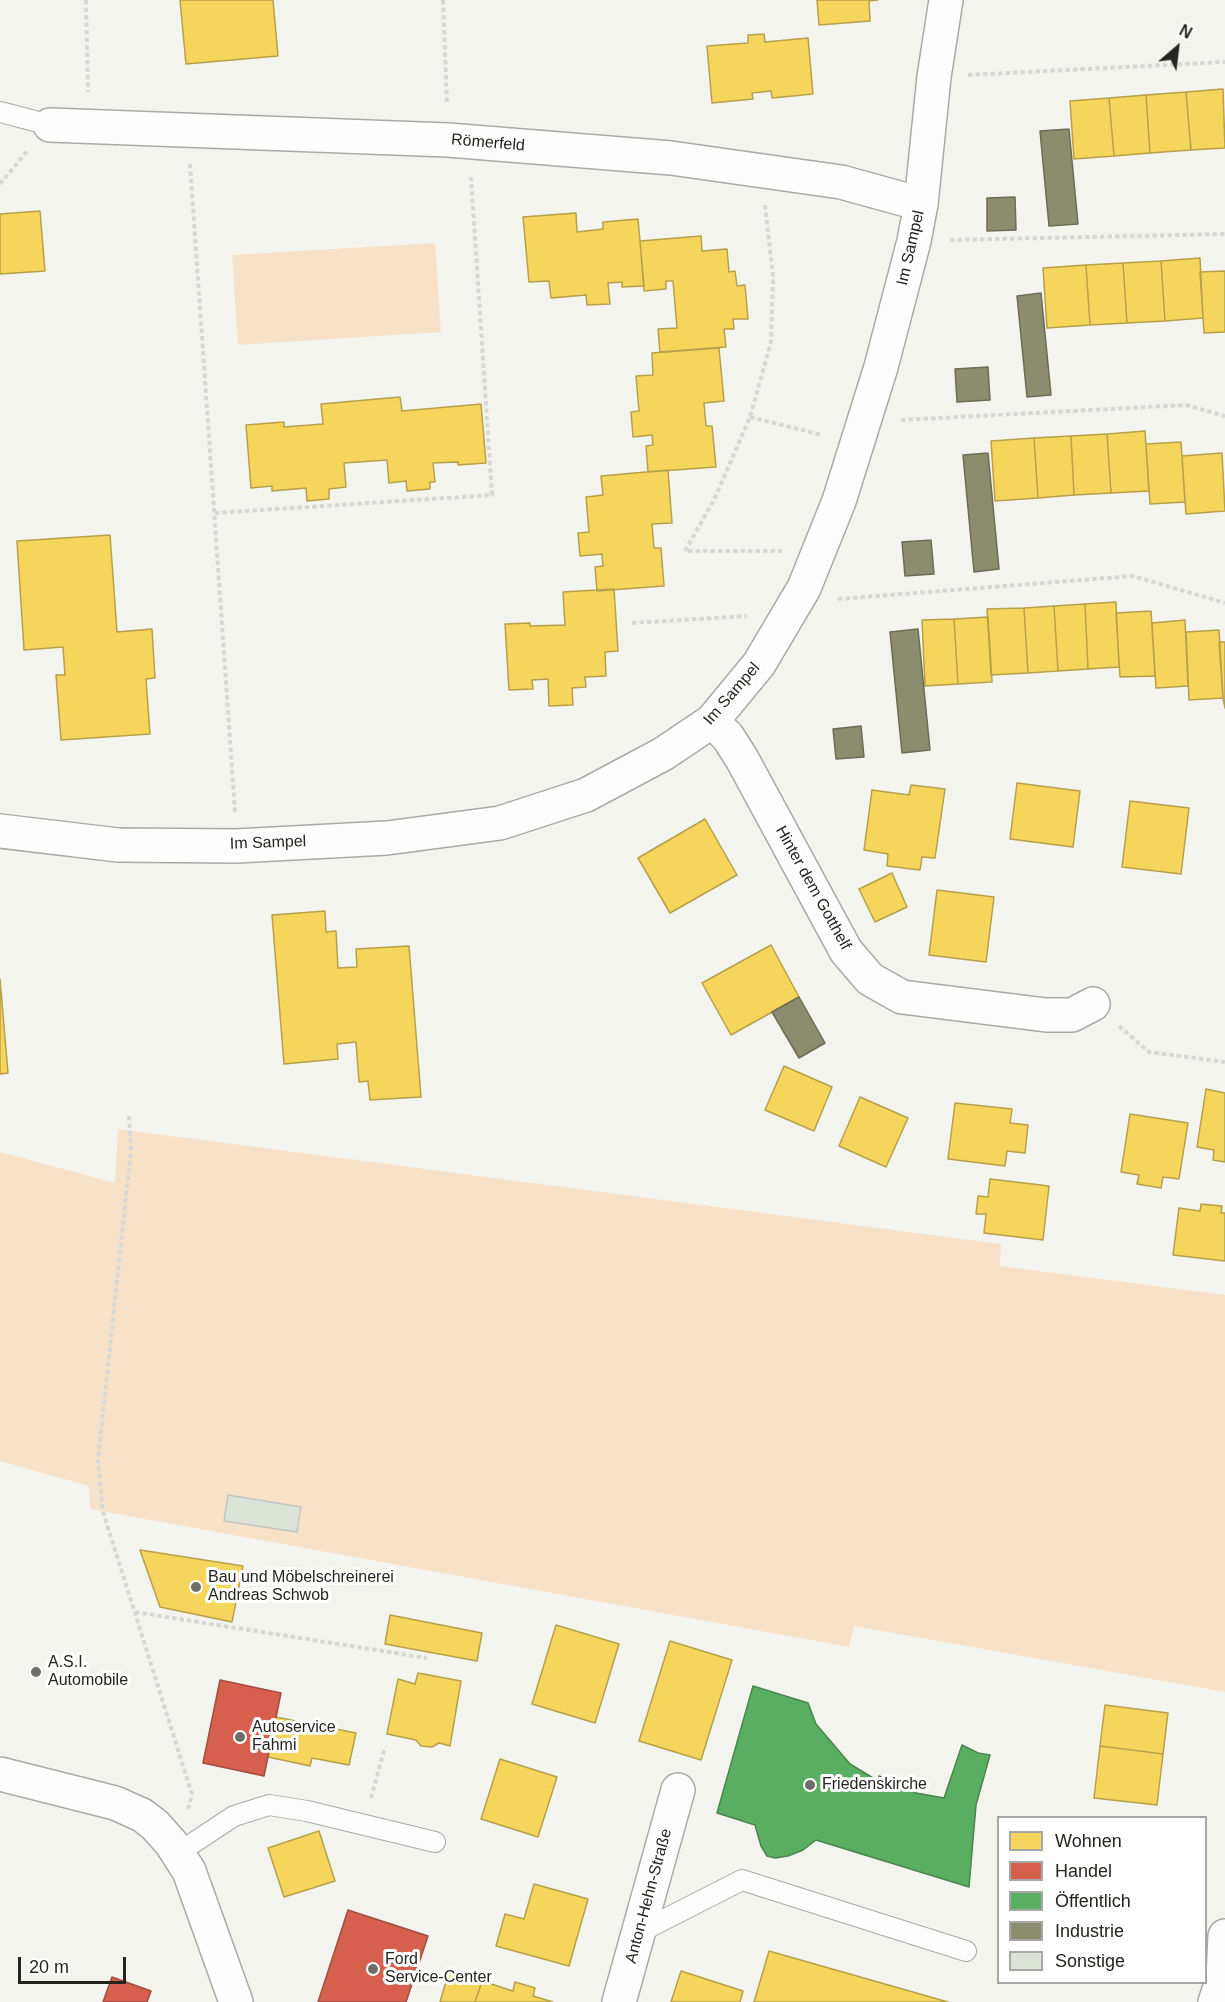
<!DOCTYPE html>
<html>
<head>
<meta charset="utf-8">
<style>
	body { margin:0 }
	#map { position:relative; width:1225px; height:2002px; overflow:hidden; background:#f4f4ef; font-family:Helvetica,sans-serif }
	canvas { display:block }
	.legend { position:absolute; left:997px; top:1816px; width:210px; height:168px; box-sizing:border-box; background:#fff; border:2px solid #a7a8a6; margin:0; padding:8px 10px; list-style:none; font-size:18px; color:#242521 }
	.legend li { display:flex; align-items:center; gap:12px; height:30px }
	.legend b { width:30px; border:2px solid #a7a8a6 }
	.north { position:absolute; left:1147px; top:18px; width:60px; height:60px; -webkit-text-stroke:4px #fff; paint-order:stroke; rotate:28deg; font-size:16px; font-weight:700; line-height:24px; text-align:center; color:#242521 }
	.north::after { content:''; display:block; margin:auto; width:21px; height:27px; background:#242521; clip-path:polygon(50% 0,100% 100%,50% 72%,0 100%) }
	.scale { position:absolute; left:18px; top:1957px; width:108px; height:27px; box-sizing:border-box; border:3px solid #242521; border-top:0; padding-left:8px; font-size:18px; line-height:21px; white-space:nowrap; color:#242521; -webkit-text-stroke:4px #fff; paint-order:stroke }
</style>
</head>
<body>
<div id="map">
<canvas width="1225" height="2002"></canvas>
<ul class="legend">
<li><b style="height:16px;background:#f6d55c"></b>Wohnen</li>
<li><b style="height:16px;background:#d6604d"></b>Handel</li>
<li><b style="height:16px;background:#5aae61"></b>Öffentlich</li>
<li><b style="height:16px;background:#8c8c6e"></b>Industrie</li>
<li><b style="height:16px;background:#dae3d6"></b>Sonstige</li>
</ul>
<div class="north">N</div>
<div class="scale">20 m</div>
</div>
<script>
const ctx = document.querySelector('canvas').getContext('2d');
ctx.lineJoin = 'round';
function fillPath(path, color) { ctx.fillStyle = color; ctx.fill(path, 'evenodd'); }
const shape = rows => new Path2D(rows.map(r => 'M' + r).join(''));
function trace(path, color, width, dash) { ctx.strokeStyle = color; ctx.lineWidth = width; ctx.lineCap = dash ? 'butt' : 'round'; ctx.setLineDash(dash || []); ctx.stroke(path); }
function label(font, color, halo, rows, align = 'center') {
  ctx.font = font + ' Helvetica,sans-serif'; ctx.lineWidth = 6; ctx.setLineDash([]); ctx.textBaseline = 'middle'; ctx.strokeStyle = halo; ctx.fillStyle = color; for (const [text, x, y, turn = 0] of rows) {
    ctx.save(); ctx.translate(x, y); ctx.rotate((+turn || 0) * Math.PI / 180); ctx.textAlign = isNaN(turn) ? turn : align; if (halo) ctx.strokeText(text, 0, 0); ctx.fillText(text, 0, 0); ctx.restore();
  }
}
const green = shape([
	[435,243,441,332,238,345,232,255],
	[118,1129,1001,1244,1000,1266,1225,1295,1225,1692,854,1626,849,1647,90,1509,89,1486,0,1461,0,1152,115,1183]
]);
const homes = shape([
	[180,0,273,0,278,56,186,64,180,0],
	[817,0,878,0,869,1,870,21,819,25,817,0],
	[764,34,765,42,808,38,813,94,772,98,771,91,752,93,753,99,712,103,707,46,748,43,748,35,764,34],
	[1223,89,1225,148,1191,150,1186,92,1223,89],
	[1186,92,1191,150,1150,153,1146,95,1186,92],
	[1146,95,1150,153,1114,156,1109,98,1146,95],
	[1109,98,1114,156,1074,159,1070,101,1109,98],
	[40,211,45,271,0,274,0,214,40,211],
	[576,213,577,232,603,229,603,222,638,219,644,286,622,287,622,282,608,283,610,304,587,305,586,295,551,298,549,281,529,282,523,217,576,213],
	[701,236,702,251,727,249,729,272,735,271,737,286,745,285,748,319,733,319,734,329,724,329,726,347,660,352,658,329,677,328,673,281,666,281,666,289,644,291,640,241,701,236],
	[1200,258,1203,318,1165,321,1161,261,1200,258],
	[1161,261,1165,321,1127,323,1123,263,1161,261],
	[1123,263,1127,323,1090,325,1086,265,1123,263],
	[1086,265,1090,325,1047,328,1043,268,1086,265],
	[1225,271,1225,332,1204,333,1200,272,1225,271],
	[719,348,724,401,704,403,706,426,712,426,716,467,648,472,646,446,653,445,652,435,633,437,631,412,639,411,636,376,653,375,652,353,719,348],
	[400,397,402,411,481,404,486,463,458,465,458,462,433,463,435,482,430,482,430,489,407,491,406,481,389,483,387,460,344,463,346,487,329,489,329,499,307,501,306,488,272,491,272,486,251,488,246,425,284,422,284,427,323,424,321,404,400,397],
	[1145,431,1149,491,1111,493,1107,434,1145,431],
	[1107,434,1111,493,1074,495,1071,436,1107,434],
	[1071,436,1074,495,1038,498,1034,438,1071,436],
	[1034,438,1038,498,995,501,991,441,1034,438],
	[1181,442,1185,502,1150,504,1146,444,1181,442],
	[1222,453,1225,511,1186,514,1182,456,1222,453],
	[668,470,672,523,652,524,654,548,661,548,664,586,597,591,595,567,603,566,602,554,580,556,578,533,589,532,586,497,603,495,601,476,668,470],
	[110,535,117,632,152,629,155,678,146,679,150,734,61,740,56,675,65,675,63,647,24,650,17,541,110,535],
	[614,589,618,651,605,652,606,676,585,677,586,687,572,688,573,705,549,706,548,679,532,680,533,689,509,690,505,624,530,623,530,626,565,625,563,592,614,589],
	[1116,602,1119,667,1088,669,1085,604,1116,602],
	[1085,604,1088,669,1058,671,1054,606,1085,604],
	[1054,606,1058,671,1028,673,1024,608,1054,606],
	[1024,608,1028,673,991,675,987,609,1024,608],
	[1151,611,1155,676,1120,677,1116,613,1151,611],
	[988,617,992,682,958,684,954,619,988,617],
	[954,619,958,684,925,686,922,620,954,619],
	[1185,620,1188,686,1156,688,1152,623,1185,620],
	[1219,630,1223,698,1189,700,1186,632,1219,630],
	[1219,642,1225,642,1225,708,1223,698,1219,642],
	[1017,783,1080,791,1073,847,1010,839,1017,783],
	[911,785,945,789,935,858,922,857,920,870,887,866,888,854,864,850,872,790,909,795,911,785],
	[1130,801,1189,808,1181,874,1122,867,1130,801],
	[705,819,737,875,670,913,638,858,705,819],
	[892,873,907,907,875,922,859,889,892,873],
	[937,890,994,897,986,962,929,955,937,890],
	[325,911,326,932,336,931,338,968,357,967,356,949,409,946,421,1097,370,1100,368,1081,359,1082,356,1042,337,1044,338,1059,284,1064,272,915,325,911],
	[771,945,799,997,731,1035,702,983,771,945],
	[0,979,8,1073,0,1074,0,979],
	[784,1066,832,1087,814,1131,765,1110,784,1066],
	[1206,1089,1225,1093,1225,1162,1213,1160,1214,1150,1197,1147,1206,1089],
	[860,1097,908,1118,886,1167,839,1146,860,1097],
	[955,1103,1012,1109,1010,1123,1028,1125,1025,1153,1007,1151,1005,1166,948,1159,955,1103],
	[1130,1114,1188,1123,1179,1179,1163,1177,1161,1188,1137,1184,1139,1175,1121,1172,1130,1114],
	[990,1179,1049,1186,1043,1240,984,1233,986,1214,976,1214,978,1196,988,1197,990,1179],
	[1201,1204,1222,1206,1221,1213,1225,1213,1225,1261,1173,1255,1179,1208,1200,1211,1201,1204],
	[140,1550,243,1566,232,1622,160,1607,140,1550],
	[390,1615,482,1633,477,1661,385,1644,390,1615],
	[556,1625,619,1644,595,1723,532,1704,556,1625],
	[670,1641,732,1660,701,1760,639,1741,670,1641],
	[418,1673,461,1681,450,1746,439,1743,432,1747,421,1746,416,1740,387,1734,398,1679,415,1684,418,1673],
	[1105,1705,1168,1713,1163,1754,1100,1746,1105,1705],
	[276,1717,356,1733,349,1765,312,1758,310,1766,268,1757,276,1717],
	[1100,1746,1163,1754,1157,1805,1094,1798,1100,1746],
	[500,1759,557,1777,538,1837,481,1819,500,1759],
	[319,1831,335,1881,284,1897,268,1848,319,1831],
	[534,1884,588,1899,569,1966,496,1946,505,1914,524,1919,534,1884],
	[769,1951,948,2002,754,2002,769,1951],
	[449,1971,482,1981,475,2002,440,2002,449,1971],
	[681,1971,743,1991,740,2002,671,2002,681,1971],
	[482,1981,513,1991,515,1982,535,1988,533,1996,553,2002,475,2002,482,1981]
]);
const shops = shape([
	[220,1680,281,1693,264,1776,203,1763,220,1680],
	[348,1910,428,1936,406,2002,318,2002,348,1910],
	[112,1977,151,1991,147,2002,103,2002,112,1977]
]);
const public = shape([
	[753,1686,808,1703,816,1724,850,1764,878,1781,879,1776,916,1793,944,1798,962,1745,978,1753,990,1755,976,1805,969,1887,816,1840,803,1850,788,1856,775,1858,767,1856,761,1846,755,1825,717,1813,753,1686]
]);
const industry = shape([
	[1069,129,1078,224,1049,226,1040,131,1069,129],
	[1015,197,1016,230,987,231,987,198,1015,197],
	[1041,293,1051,395,1027,397,1017,296,1041,293],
	[988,367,990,400,957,402,955,369,988,367],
	[988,453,999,569,974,572,963,455,988,453],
	[931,540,934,574,905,576,902,542,931,540],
	[918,629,930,750,902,753,890,632,918,629],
	[861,726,864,757,836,759,833,729,861,726],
	[799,997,825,1043,799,1058,772,1012,799,997]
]);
const building = shape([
	[228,1495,301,1507,297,1532,224,1521,228,1495]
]);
const path = shape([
	[86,0,88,92],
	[443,0,447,104],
	[968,75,1225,62],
	[190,164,235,812],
	[0,184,28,150],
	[765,205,773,276,771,342,750,417,714,500,685,551,782,551],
	[950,240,1225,234],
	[750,417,822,435],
	[901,420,1186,405,1225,416],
	[215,513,492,495,471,177],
	[838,599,1133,576,1225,603],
	[632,623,747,616],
	[1119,1026,1149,1052,1225,1062],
	[129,1116,131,1150,98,1460,103,1512,192,1794,188,1810],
	[135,1612,427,1658],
	[371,1798,385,1747]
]);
const service = shape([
	[0,112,50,125],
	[178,1853,234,1816,269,1805,307,1811,435,1842],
	[638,1933,742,1880,966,1951]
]);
const minor = shape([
	[50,125,448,140,671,158,841,182,921,204],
	[712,721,728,737,742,759,846,951,870,979,902,997,1046,1015,1072,1015,1093,1004],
	[0,831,118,845,236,846,387,838,500,823,586,795,663,754,712,721,759,664,804,588,839,501,881,367,914,241,921,204,934,77,946,0],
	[0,1774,115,1803,142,1815,155,1825,171,1843,189,1871,236,2002],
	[619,2002,678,1790],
	[1215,2002,1223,1978,1225,1936]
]);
const markers = [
	[196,1587,6,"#6d6d69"],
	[36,1672,6,"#6d6d69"],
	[240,1737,6,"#6d6d69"],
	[810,1785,6,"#6d6d69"],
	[373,1969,6,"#6d6d69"]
];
const streetNames = [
	["Römerfeld",488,143,5],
	["Im Sampel",911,248,-77],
	["Im Sampel",732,694,-49],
	["Im Sampel",268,843,-2],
	["Hinter dem Gotthelf",813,888,61],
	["Anton-Hehn-Straße",649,1896,-75]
];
const poiNames = [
	["Bau und Möbelschreinerei",208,1578],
	["Andreas Schwob",208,1596],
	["A.S.I.",48,1663],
	["Automobile",48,1681],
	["Autoservice",252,1728],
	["Fahmi",252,1746],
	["Friedenskirche",822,1785],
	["Ford",385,1960],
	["Service-Center",385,1978]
];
fillPath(green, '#f7e1c8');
fillPath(homes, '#f6d55c');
trace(homes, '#b7a04a', 1.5);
fillPath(shops, '#d6604d');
trace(shops, '#a14e40', 1.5);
fillPath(public, '#5aae61');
trace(public, '#4a854e', 1.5);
fillPath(industry, '#8c8c6e');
trace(industry, '#6d6d57', 1.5);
fillPath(building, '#dae3d6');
trace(building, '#c4c5c2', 1.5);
trace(service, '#a9aaa6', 22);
trace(minor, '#a9aaa6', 36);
trace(path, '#d8d8d6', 4, [4.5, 3]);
trace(service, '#fdfdfd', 20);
trace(minor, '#fdfdfd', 33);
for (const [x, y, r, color] of markers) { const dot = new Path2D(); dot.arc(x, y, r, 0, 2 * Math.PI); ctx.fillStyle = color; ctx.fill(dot); trace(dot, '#fff', 2); }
label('16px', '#242521', '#fff', streetNames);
label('16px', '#242521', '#fff', poiNames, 'left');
</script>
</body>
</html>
